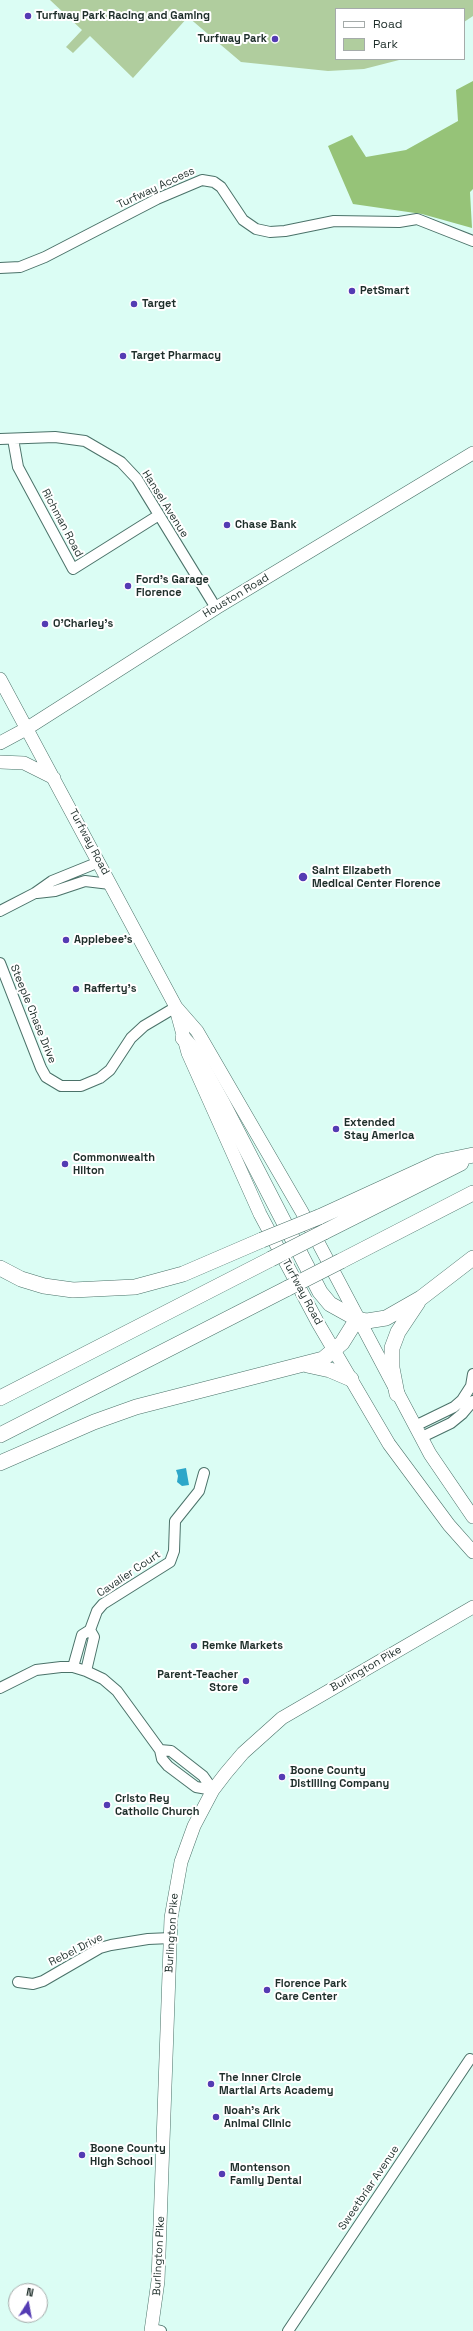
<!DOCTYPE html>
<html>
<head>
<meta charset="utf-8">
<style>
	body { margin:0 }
	#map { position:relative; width:473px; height:2331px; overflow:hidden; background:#dbfdf4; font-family:"Space Grotesk",sans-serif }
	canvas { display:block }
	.legend { position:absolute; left:335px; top:8px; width:130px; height:52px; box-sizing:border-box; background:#fff; border:1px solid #a5abaa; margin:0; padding:5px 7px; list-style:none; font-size:12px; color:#1e2e2a }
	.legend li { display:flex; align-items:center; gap:8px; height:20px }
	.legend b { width:20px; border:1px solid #a5abaa }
	.north { position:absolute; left:8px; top:2283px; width:40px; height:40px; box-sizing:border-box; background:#fff; border:1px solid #a5abaa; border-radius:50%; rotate:11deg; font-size:11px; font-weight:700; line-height:16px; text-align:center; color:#1e2e2a }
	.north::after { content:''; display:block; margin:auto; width:14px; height:18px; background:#543bb3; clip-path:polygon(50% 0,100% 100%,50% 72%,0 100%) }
</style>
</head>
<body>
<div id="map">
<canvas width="473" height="2331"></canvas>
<ul class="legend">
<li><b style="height:5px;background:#fff"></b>Road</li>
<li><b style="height:11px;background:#b0cd9e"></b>Park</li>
</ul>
<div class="north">N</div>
</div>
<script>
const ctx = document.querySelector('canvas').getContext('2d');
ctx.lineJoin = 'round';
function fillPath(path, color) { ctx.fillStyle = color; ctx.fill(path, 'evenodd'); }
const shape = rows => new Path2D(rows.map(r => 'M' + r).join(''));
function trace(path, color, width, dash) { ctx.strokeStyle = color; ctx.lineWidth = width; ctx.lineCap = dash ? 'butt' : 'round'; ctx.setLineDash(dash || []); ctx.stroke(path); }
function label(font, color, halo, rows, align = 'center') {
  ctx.font = font + ' "Space Grotesk",sans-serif'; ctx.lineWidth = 4; ctx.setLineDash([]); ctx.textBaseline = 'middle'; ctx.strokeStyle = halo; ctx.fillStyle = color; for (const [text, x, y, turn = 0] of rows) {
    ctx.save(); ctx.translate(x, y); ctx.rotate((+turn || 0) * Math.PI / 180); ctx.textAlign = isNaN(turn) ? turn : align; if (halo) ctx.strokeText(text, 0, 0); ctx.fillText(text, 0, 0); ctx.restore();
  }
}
const green = shape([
	[50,0,473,0,473,16,464,22,464,9,336,9,336,59,403,59,364,69,328,71,241,62,188,17,133,78,90,36,73,53,66,47,82,30]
]);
const forest = shape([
	[473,81,473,189,470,192,472,228,422,214,353,204,328,146,352,135,366,157,406,150,458,121,456,90]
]);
const water = shape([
	[186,1468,189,1485,182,1486,177,1482,178,1476,176,1470]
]);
const minor = shape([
	[0,268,20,267,45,257,157,199,202,180,214,182,221,187,243,220,256,229,270,232,285,231,334,221,399,222,417,219,473,241],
	[0,439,55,437,85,441,121,462,137,479,216,608],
	[13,439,18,467,73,569,159,515],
	[37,893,55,891,85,881,110,884],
	[0,911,35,893,52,881,99,862],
	[0,963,41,1068,46,1077,61,1086,81,1086,100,1078,110,1070,131,1038,144,1026,176,1007],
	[415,1426,454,1407,462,1400,471,1386,473,1374],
	[422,1437,451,1423,462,1414,473,1401],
	[73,1667,82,1635,90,1630,97,1611,103,1604,170,1562,174,1551,175,1521,199,1491,204,1473],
	[86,1671,94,1637,90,1630],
	[0,1688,36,1670,61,1667,73,1667,86,1671,103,1679,117,1691,160,1750,162,1759,168,1766,196,1787,213,1790],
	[160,1750,171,1751,203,1776,213,1790],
	[18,1982,33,1984,43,1981,100,1948,111,1945,148,1939,171,1938],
	[152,2329,161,2331],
	[288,2331,470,2059]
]);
const major = shape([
	[0,679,176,1007,197,1031,302,1212,430,1454,473,1517],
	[0,743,26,729,216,608,473,453],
	[0,762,24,763,54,778],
	[176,1009,188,1053,260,1214,318,1323,389,1444,449,1525,473,1552],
	[151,2331,158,2281,171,1918,181,1862,194,1826,213,1790,226,1773,243,1753,282,1718,473,1607]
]);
const highway = shape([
	[183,1038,192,1048,223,1104,320,1292,330,1304,357,1319,367,1321,386,1318,421,1298,473,1258],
	[319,1217,439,1162,473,1155],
	[324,1232,461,1163],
	[341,1261,473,1193],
	[0,1268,21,1279,44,1286,73,1290,135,1287,183,1274,262,1240],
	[307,1365,330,1370,351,1379],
	[397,1394,392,1368,392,1348,398,1332,418,1302],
	[0,1398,271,1259],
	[0,1435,288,1288],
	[0,1463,94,1422,136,1407,323,1359,342,1343,357,1319]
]);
const highwayBridge = shape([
	[262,1240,319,1217],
	[271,1259,324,1232],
	[288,1288,341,1261]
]);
const markers = [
	[28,16,4,"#543bb3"],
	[275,39,4,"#543bb3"],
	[352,291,4,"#543bb3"],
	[134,304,4,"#543bb3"],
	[123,356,4,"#543bb3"],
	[227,525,4,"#543bb3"],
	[128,586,4,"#543bb3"],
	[45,624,4,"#543bb3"],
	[303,877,5,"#543bb3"],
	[66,940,4,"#543bb3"],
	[76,989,4,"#543bb3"],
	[336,1129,4,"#543bb3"],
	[65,1164,4,"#543bb3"],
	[194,1646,4,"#543bb3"],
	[246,1681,4,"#543bb3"],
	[282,1777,4,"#543bb3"],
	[107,1805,4,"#543bb3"],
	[267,1990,4,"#543bb3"],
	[211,2084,4,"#543bb3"],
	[216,2117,4,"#543bb3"],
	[82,2155,4,"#543bb3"],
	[222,2174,4,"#543bb3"]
];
const poiNames = [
	["Turfway Park Racing and Gaming",36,16],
	["Turfway Park",267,39,"right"],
	["PetSmart",360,291],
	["Target",142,304],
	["Target Pharmacy",131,356],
	["Chase Bank",235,525],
	["Ford's Garage",136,580],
	["Florence",136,593],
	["O'Charley's",53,624],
	["Saint Elizabeth",312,871],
	["Medical Center Florence",312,884],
	["Applebee's",74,940],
	["Rafferty's",84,989],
	["Extended",344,1123],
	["Stay America",344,1136],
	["Commonwealth",73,1158],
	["Hilton",73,1171],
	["Remke Markets",202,1646],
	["Parent-Teacher",238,1675,"right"],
	["Store",238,1688,"right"],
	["Boone County",290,1771],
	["Distilling Company",290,1784],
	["Cristo Rey",115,1799],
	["Catholic Church",115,1812],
	["Florence Park",275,1984],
	["Care Center",275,1997],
	["The Inner Circle",219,2078],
	["Martial Arts Academy",219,2091],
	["Noah's Ark",224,2111],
	["Animal Clinic",224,2124],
	["Boone County",90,2149],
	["High School",90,2162],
	["Montenson",230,2168],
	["Family Dental",230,2181]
];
const streetNames = [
	["Turfway Access",156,188,-25],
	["Hansel Avenue",165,504,58],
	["Richman Road",62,523,62],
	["Houston Road",236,596,-31],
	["Turfway Road",89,842,62],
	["Steeple Chase Drive",33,1014,68],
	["Turfway Road",302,1292,62],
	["Cavalier Court",129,1574,-34],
	["Burlington Pike",366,1669,-30],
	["Burlington Pike",172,1933,-86],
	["Rebel Drive",76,1950,-27],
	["Sweetbriar Avenue",369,2188,-56],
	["Burlington Pike",159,2256,-87]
];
fillPath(green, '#b0cd9e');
fillPath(forest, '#96c378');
fillPath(water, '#2da7c9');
trace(minor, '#4b7269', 12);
trace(major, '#4b7269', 14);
trace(highway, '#4b7269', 16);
trace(minor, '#fff', 10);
trace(major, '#fff', 13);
trace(highway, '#fff', 15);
trace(highwayBridge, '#4b7269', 16, []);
trace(highwayBridge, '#fff', 15);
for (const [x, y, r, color] of markers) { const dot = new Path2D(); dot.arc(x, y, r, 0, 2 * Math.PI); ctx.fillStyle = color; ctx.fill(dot); trace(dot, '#fff', 1.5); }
label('bold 11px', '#1e2e2a', '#fff', poiNames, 'left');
label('11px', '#1e2e2a', '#fff', streetNames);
</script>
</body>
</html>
